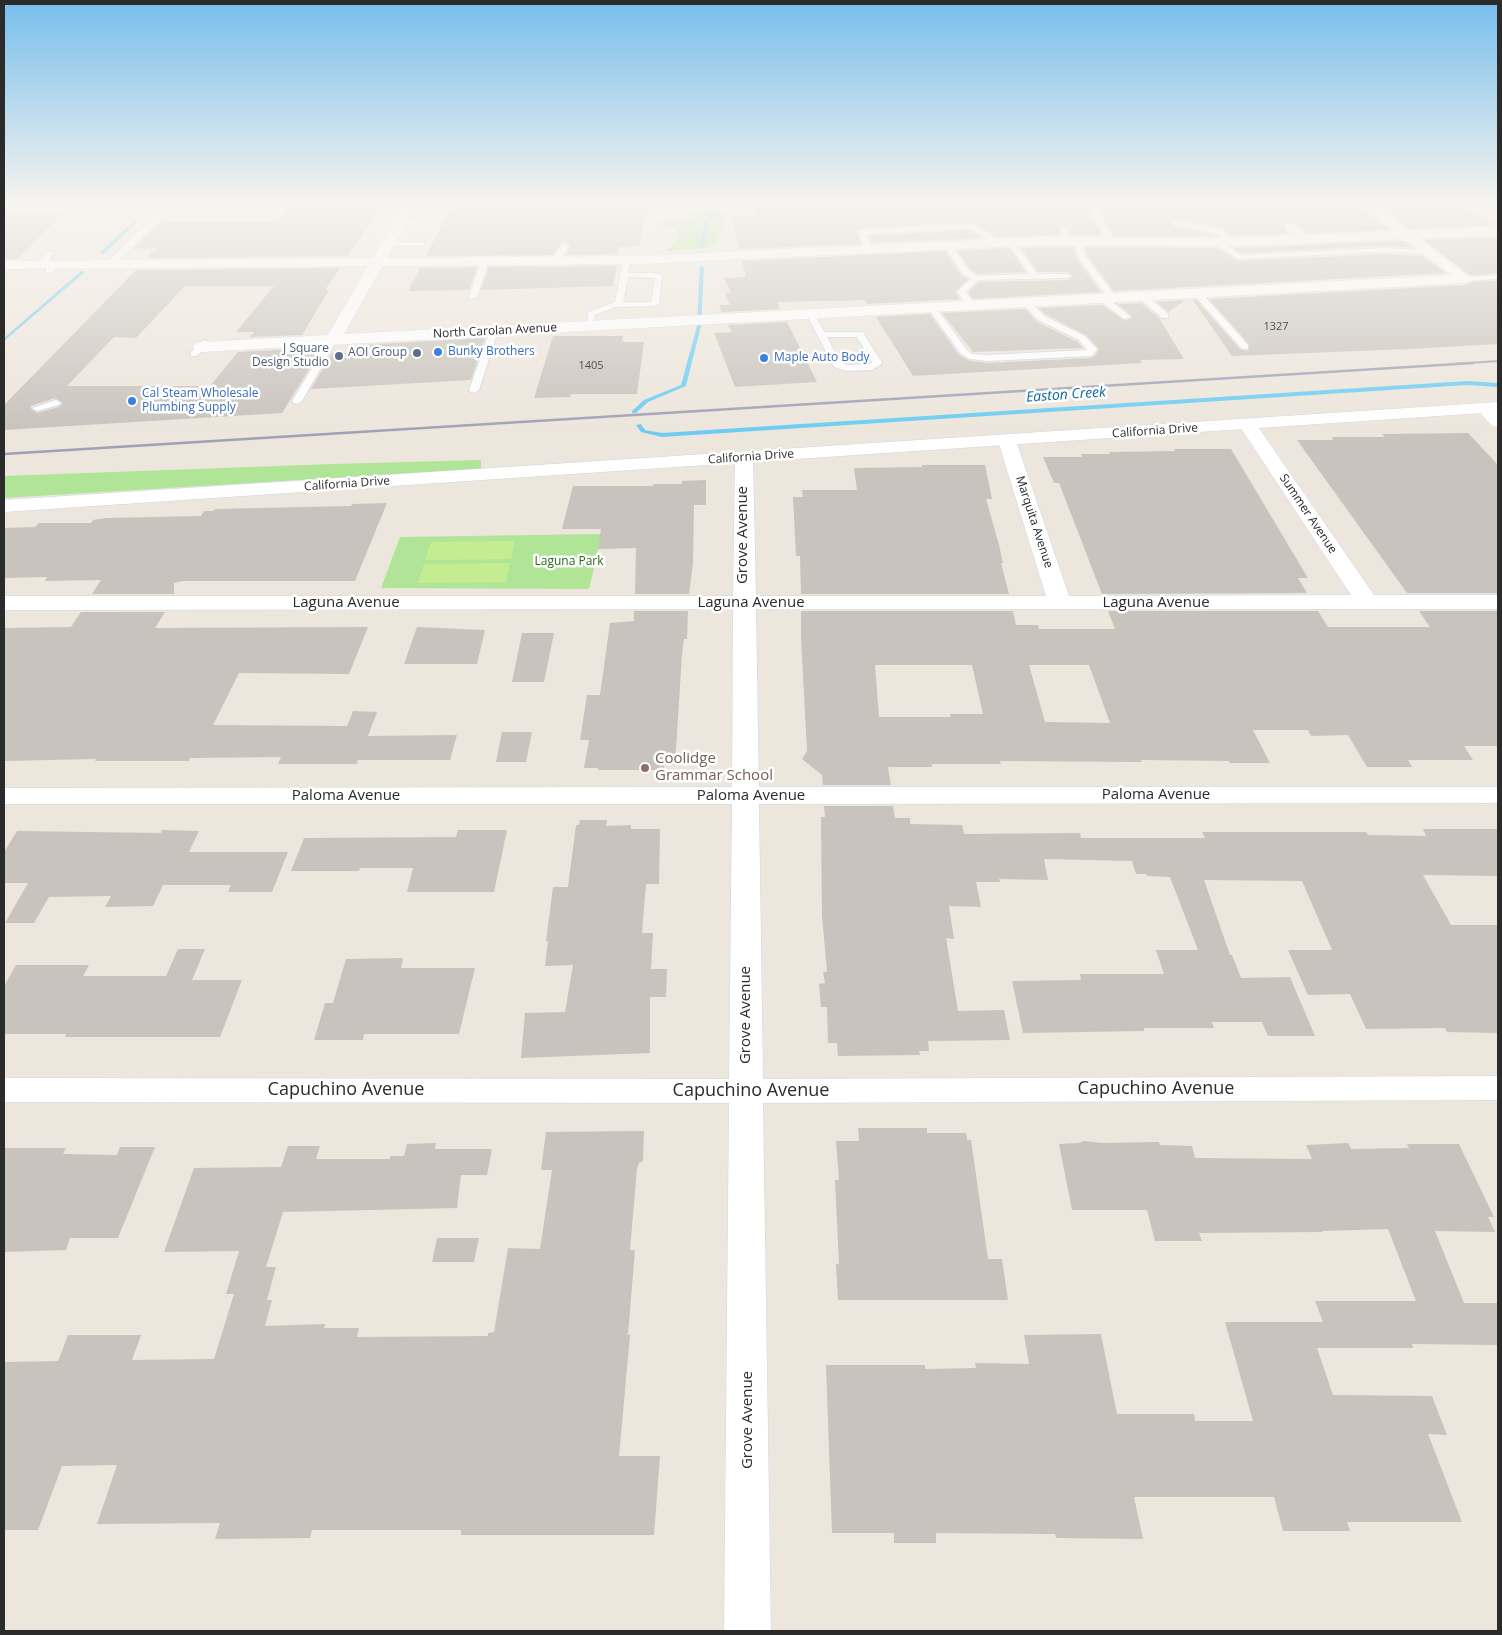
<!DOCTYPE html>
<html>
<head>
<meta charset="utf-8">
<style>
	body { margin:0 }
	#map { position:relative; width:1502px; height:1635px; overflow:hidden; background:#ede6dc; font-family:"Open Sans",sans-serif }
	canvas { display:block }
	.frame { position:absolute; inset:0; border:5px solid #2b2b2b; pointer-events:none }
</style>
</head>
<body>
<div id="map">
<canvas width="1502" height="1635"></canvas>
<div class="frame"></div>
</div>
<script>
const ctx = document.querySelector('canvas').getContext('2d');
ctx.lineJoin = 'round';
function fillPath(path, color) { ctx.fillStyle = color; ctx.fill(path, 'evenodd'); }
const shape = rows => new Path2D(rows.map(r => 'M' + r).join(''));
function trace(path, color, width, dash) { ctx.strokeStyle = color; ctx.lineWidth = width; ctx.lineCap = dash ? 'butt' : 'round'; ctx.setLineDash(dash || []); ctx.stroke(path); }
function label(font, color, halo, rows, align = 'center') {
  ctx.font = font + ' "Open Sans",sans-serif'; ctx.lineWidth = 5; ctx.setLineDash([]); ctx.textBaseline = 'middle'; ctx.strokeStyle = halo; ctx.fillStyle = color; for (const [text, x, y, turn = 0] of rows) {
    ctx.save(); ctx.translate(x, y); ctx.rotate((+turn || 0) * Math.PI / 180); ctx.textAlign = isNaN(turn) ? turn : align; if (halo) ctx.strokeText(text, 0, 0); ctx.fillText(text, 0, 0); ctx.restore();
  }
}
const green = shape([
	[696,204,733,204,716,244,705,248,665,251,676,243,678,228,659,226,660,222,689,218],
	[481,460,481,469,4,498,4,476,332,464],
	[602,534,589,589,381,588,400,537]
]);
const pitch = shape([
	[515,541,511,559,425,560,431,542],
	[510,563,506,582,418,583,424,564]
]);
const stream = shape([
	[151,204,156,204,104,254,100,254,100,252,151,204],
	[717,204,721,204,708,224,703,248,699,249,704,224,717,204],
	[700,266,704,267,701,326,686,386,648,402,636,413,632,413,632,411,644,400,681,385,697,326,700,266],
	[81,271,85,272,4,341,4,338,81,271],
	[1467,381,1498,383,1498,387,1467,385,662,437,641,432,636,425,641,424,645,430,662,433,1467,381]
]);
const building = shape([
	[290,204,382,204,348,256,147,258,157,248,133,249,161,221,277,221],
	[452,204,649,204,639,246,619,247,618,254,566,255,571,244,563,241,553,255,426,256],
	[774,204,1085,204,1102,235,1070,235,1071,227,1063,224,1060,226,1059,235,997,237,973,222,862,228,856,231,861,244,739,249,732,216,755,215,753,206],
	[1096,204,1307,204,1310,206,1358,204,1390,230,1308,233,1293,223,1286,223,1284,229,1290,234,1232,236,1223,228,1172,218,1170,220,1172,226,1217,236,1114,236],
	[1379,204,1463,204,1495,225,1410,229],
	[65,212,17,259,4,259,4,213],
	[970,230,981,238,872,243,869,236],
	[1498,237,1498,273,1470,275,1424,240],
	[1404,241,1412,247,1384,246,1241,253,1233,248],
	[1074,247,1076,258,1101,292,973,299,968,292,979,282,1068,280,1073,277,1068,272,1038,272,1021,248],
	[1085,247,1217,248,1238,261,1384,254,1423,256,1446,273,1114,291,1088,256],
	[1009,248,1026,272,978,274,971,270,958,251],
	[945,251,962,276,968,279,955,292,960,299,867,304,865,300,777,302,780,309,722,312,719,305,730,305,725,293,731,293,724,278,746,277,742,261],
	[617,266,613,286,481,290,489,267],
	[477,267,469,290,408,291,420,268],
	[340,268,325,290,329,290,302,335,250,337,254,332,236,332,274,286,185,286,136,338,114,337,67,386,210,386,238,352,293,349,291,353,319,353,282,413,4,430,4,405,136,270],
	[55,398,63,403,59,407,37,413,30,408,31,406],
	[1498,281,1498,344,1409,349,1232,356,1193,300,1196,300,1241,350,1248,351,1249,344,1209,299,1465,285,1472,282],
	[1186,300,1168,312,1157,302],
	[1141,303,1159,318,1184,359,1140,360,1142,363,913,376,876,317,930,314,959,355,970,361,988,363,1090,358,1095,356,1099,349,1086,335,1045,314,1039,308,1102,305,1125,321,1133,317,1118,304],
	[1025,309,1037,322,1078,342,1083,348,973,352,942,313],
	[787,322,817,382,735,387,714,333,732,332,728,325],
	[553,336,623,336,622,342,644,342,637,394,571,394,570,397,534,398],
	[485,338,471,380,311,389,332,353,355,353,359,345],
	[1468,433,1498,465,1498,593,1407,593,1297,440,1333,440,1332,437,1385,437,1382,434],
	[1174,449,1231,449,1308,578,1298,578,1307,593,1102,594,1059,483,1054,483,1043,457,1082,457,1081,454,1110,454,1110,452,1175,451],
	[922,465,985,465,992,499,986,499,999,545,1003,563,1001,563,1009,594,801,594,800,556,796,556,793,497,803,497,802,490,857,490,854,468,922,467],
	[706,480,706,505,694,505,693,563,689,594,635,594,636,548,598,549,601,529,562,529,573,486,653,486,653,484,682,484,682,481],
	[387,503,355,581,183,581,174,583,174,594,92,594,101,580,45,581,47,577,4,578,4,528,35,527,39,523,91,523,93,520,105,518,201,516,204,511,213,511,215,509,351,506,352,504],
	[634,611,688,611,687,639,684,639,682,654,675,765,664,765,664,770,598,770,598,768,584,768,589,740,580,740,587,695,600,695,610,623,634,621],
	[801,611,1013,611,1016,625,1038,625,1039,629,1115,629,1108,611,1318,611,1328,627,1430,627,1419,611,1498,611,1498,746,1464,746,1473,760,1408,760,1412,767,1367,767,1348,735,1311,736,1308,730,1253,730,1270,763,1230,763,1229,761,1141,760,1142,762,1000,761,1001,764,932,764,932,767,888,767,891,785,823,785,822,775,802,759,807,751,801,638],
	[875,665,972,665,983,714,950,714,951,717,879,717],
	[1029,665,1089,665,1110,723,1045,722],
	[81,612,165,612,155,628,368,627,349,674,239,673,213,725,347,726,353,711,377,712,368,736,457,735,450,760,358,760,357,764,278,764,281,757,190,758,189,761,95,761,96,759,4,761,4,628,71,627],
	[417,627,485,630,477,664,404,664],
	[522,633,554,633,544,682,512,682],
	[502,732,532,732,526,762,496,762],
	[824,806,893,806,895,818,910,818,910,824,962,825,964,834,1080,833,1081,838,1205,838,1202,832,1366,832,1368,835,1426,836,1423,829,1498,829,1498,876,1423,875,1451,925,1498,925,1498,1033,1447,1032,1445,1028,1366,1029,1350,994,1308,995,1288,950,1332,950,1302,881,1204,880,1230,955,1232,955,1241,978,1290,977,1315,1036,1268,1036,1262,1022,1212,1022,1214,1028,1144,1028,1144,1031,1023,1033,1012,981,1081,980,1080,974,1164,974,1156,950,1198,950,1170,877,1148,876,1146,874,1136,874,1132,861,1044,859,1048,880,999,879,1000,882,976,882,981,907,949,906,954,939,946,938,958,1011,1004,1010,1010,1040,928,1041,929,1051,919,1051,920,1055,838,1056,837,1043,828,1043,827,1007,821,1007,819,984,825,983,823,972,827,972,822,916,821,821,821,817,825,817],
	[580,820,607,820,606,826,631,825,631,829,660,829,659,884,646,884,642,933,653,933,651,969,667,969,666,997,650,997,650,1053,521,1058,525,1013,565,1012,573,965,545,966,548,941,546,941,553,887,568,887,576,825,579,825],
	[162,830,199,831,189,852,288,852,272,892,228,892,231,885,163,885,153,906,105,907,111,896,49,897,34,923,5,923,28,883,4,883,4,852,17,831,161,833],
	[458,830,507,830,494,892,407,892,413,868,360,868,359,871,291,871,304,838,456,837],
	[178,949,205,949,192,980,242,980,220,1037,65,1037,66,1034,4,1034,4,986,16,965,89,965,83,976,166,976],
	[403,958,401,968,475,968,459,1034,364,1034,363,1040,314,1040,325,1003,333,1003,346,959],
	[858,1128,927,1128,927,1133,966,1133,967,1140,971,1140,988,1259,1002,1259,1008,1300,838,1300,836,1264,839,1264,835,1180,839,1180,836,1141,859,1141],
	[644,1131,643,1161,639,1163,637,1169,630,1250,635,1250,628,1335,630,1335,619,1456,660,1456,654,1535,461,1535,461,1530,312,1530,310,1538,215,1539,220,1523,97,1524,117,1465,62,1466,38,1530,4,1530,4,1362,58,1361,68,1335,141,1335,132,1360,214,1359,234,1294,226,1294,239,1251,164,1252,194,1168,281,1167,288,1146,320,1146,316,1159,390,1159,390,1156,404,1156,407,1144,436,1143,435,1149,492,1149,487,1175,461,1175,457,1208,283,1212,266,1267,276,1267,267,1300,272,1300,265,1326,325,1324,324,1328,359,1328,357,1337,488,1336,488,1333,494,1332,508,1248,540,1249,552,1170,541,1170,546,1132],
	[1084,1141,1102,1143,1159,1142,1160,1145,1192,1146,1195,1158,1312,1159,1306,1145,1348,1143,1351,1149,1409,1148,1407,1144,1459,1144,1494,1217,1488,1217,1495,1232,1435,1231,1464,1303,1498,1303,1498,1345,1412,1344,1413,1348,1317,1348,1333,1395,1432,1396,1447,1435,1428,1434,1462,1522,1347,1522,1350,1531,1283,1531,1274,1497,1134,1497,1143,1539,1056,1538,1055,1534,936,1533,936,1543,894,1543,894,1533,832,1533,826,1365,925,1365,925,1369,976,1368,975,1363,1029,1364,1024,1335,1101,1334,1117,1414,1194,1414,1195,1421,1253,1421,1225,1322,1323,1322,1315,1301,1416,1301,1388,1229,1322,1231,1323,1232,1199,1233,1202,1241,1155,1241,1147,1210,1072,1210,1059,1144,1078,1143],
	[120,1147,155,1147,118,1238,70,1238,66,1250,4,1252,4,1148,66,1148,63,1154,117,1155],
	[437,1238,479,1238,474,1262,432,1262]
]);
const service = shape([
	[1087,204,1094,204,1115,241,1114,243,1108,243,1087,204],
	[159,214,163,216,162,218,114,265,108,265,108,261,152,218,119,220,115,218,116,216,159,214],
	[398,220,421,220,425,222,421,224,401,224,397,222,398,220],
	[1172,220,1223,230,1235,242,1228,244,1218,234,1172,224,1172,220],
	[973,224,999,241,999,245,993,245,971,228,866,234,873,249,869,251,865,249,858,232,862,230,973,224],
	[1286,225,1292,225,1314,239,1307,241,1286,229,1286,225],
	[1062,226,1069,228,1068,242,1061,240,1062,226],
	[1074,238,1081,240,1086,257,1115,295,1115,299,1109,299,1078,257,1074,238],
	[1008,240,1014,240,1037,274,1067,274,1071,276,1067,278,978,280,966,292,976,305,969,307,957,292,971,278,964,275,943,245,950,243,970,271,977,276,1029,274,1007,242,1008,240],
	[1214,240,1220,240,1240,255,1384,248,1431,250,1435,252,1431,254,1384,252,1238,259,1214,244,1214,240],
	[385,242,422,242,426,244,422,246,388,246,384,244,385,242],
	[562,243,569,245,559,263,553,263,552,261,562,243],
	[48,251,55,253,43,266,37,266,37,262,48,251],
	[482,259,489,261,477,297,470,299,469,297,482,259],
	[54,262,61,264,52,273,46,273,46,269,54,262],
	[623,262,630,264,628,273,653,273,662,275,659,304,655,306,615,307,595,315,593,327,587,327,588,312,615,302,623,262],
	[628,277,655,278,651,302,623,302,628,277],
	[1498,275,1498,279,1465,281,1461,279,1465,277,1498,275],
	[1194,291,1200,291,1248,345,1248,349,1242,349,1194,295,1194,291],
	[1139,294,1145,294,1168,314,1168,318,1162,318,1139,298,1139,294],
	[1099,296,1105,296,1131,317,1124,319,1099,300,1099,296],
	[1023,300,1029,300,1044,316,1085,336,1097,349,1093,355,1090,356,988,361,970,359,961,354,927,307,934,305,967,350,972,354,988,355,1087,350,1079,340,1038,320,1023,304,1023,300],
	[807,311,813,311,824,332,863,332,882,363,880,365,872,370,846,371,834,367,806,313,807,311],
	[827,337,857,337,872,362,870,364,847,365,841,363,827,337],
	[494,328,498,331,479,390,474,393,471,392,469,390,490,331,494,328],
	[333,337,337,340,302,401,297,404,294,403,292,401,329,340,333,337],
	[204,340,207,341,207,345,197,356,191,356,191,352,204,340],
	[56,400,61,403,59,405,37,411,32,408,56,400]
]);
const minor = shape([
	[404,204,417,204,344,334,1451,275,1360,204,1375,204,1472,279,1470,282,1465,283,201,352,195,350,193,347,195,344,201,342,328,335,404,204],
	[1485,403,1491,404,1498,412,1498,427,1492,426,1476,408,1479,404,1485,403],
	[1248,420,1254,421,1374,595,1498,595,1498,609,756,609,759,787,1498,787,1498,803,759,804,763,1079,1498,1076,1498,1100,763,1103,771,1631,724,1631,729,1103,4,1102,4,1078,729,1079,732,804,4,804,4,788,732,787,733,609,4,610,4,596,733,596,735,458,737,454,744,452,751,454,753,458,756,596,1046,596,998,441,1000,437,1007,435,1014,437,1016,441,1069,596,1351,595,1239,425,1242,421,1248,420]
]);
const tertiary = shape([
	[1498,402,1498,412,4,512,4,500,1498,402]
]);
const secondary = shape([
	[1498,227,1498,235,1231,246,1039,245,638,264,4,269,4,261,638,256,1039,237,1231,238,1498,227]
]);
const railFar1 = shape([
	[1453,364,1498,361]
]);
const rail = shape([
	[4,454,1473,363]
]);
const markers = [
	[438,352,5,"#3f7fe0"],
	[417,353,5,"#5c6f8a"],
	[339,356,5,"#5c6f8a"],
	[764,358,5,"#3f7fe0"],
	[132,401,5,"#3f7fe0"],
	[645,768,5,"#8d6e63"]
];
const farNumbernames = [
	["1327",1276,327],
	["1405",591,366]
];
const farStreetnames = [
	["North Carolan Avenue",495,331,-3],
	["California Drive",1155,431,-4],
	["California Drive",751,457,-4],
	["California Drive",347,484,-4],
	["Summer Avenue",1308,514,56],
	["Marquita Avenue",1034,522,72]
];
const farServicenames = [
	["J Square",329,349],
	["Design Studio",329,363],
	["AOI Group",407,353]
];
const farShopnames = [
	["Bunky Brothers",448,352],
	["Maple Auto Body",774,358],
	["Cal Steam Wholesale",142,394],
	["Plumbing Supply",142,408]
];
const farParknames = [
	["Laguna Park",569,562]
];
const farWaternames = [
	["Easton Creek",1066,395,-4]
];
const streetNames = [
	["Grove Avenue",743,535,-90],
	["Laguna Avenue",346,603],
	["Laguna Avenue",751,603],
	["Laguna Avenue",1156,603],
	["Paloma Avenue",1156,795],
	["Paloma Avenue",346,796],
	["Paloma Avenue",751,796],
	["Grove Avenue",746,1015,-90],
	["Grove Avenue",748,1420,-90]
];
const educationNames = [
	["Coolidge",655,759],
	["Grammar School",655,776]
];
const nearStreetnames = [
	["Capuchino Avenue",1156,1089],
	["Capuchino Avenue",346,1090],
	["Capuchino Avenue",751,1091]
];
fillPath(green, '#b0e597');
fillPath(pitch, '#c4ed92');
fillPath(stream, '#6cccf3');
fillPath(building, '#c8c3bc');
trace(service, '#d1d4e4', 2);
trace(minor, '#d1d4e4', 1);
trace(tertiary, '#d1d4e4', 1);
trace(secondary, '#d1d4e4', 1);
fillPath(service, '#fff');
fillPath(minor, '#fff');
fillPath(tertiary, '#fff');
fillPath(secondary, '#fff');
trace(railFar1, '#9fa1b6', 2);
trace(rail, '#9fa1b6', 2.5);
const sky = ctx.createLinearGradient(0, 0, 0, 433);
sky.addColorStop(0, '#76beec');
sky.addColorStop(0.47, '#f7f4ef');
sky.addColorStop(1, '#f7f4ef00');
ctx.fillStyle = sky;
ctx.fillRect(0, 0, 1502, 433);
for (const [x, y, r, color] of markers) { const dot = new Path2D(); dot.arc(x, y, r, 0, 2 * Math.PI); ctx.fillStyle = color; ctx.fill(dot); trace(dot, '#fff', 2); }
label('11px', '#52514f', null, farNumbernames);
label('12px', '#2b2b2b', '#fff', farStreetnames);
label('12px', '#4e5e75', '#fff', farServicenames, 'right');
label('12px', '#366cbe', '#fff', farShopnames, 'left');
label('12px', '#276a18', '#fff', farParknames);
label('italic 14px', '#0969a0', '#fff', farWaternames);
label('15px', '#2b2b2b', '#fff', streetNames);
label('15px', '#785e54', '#fff', educationNames, 'left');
label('18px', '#2b2b2b', '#fff', nearStreetnames);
</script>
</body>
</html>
